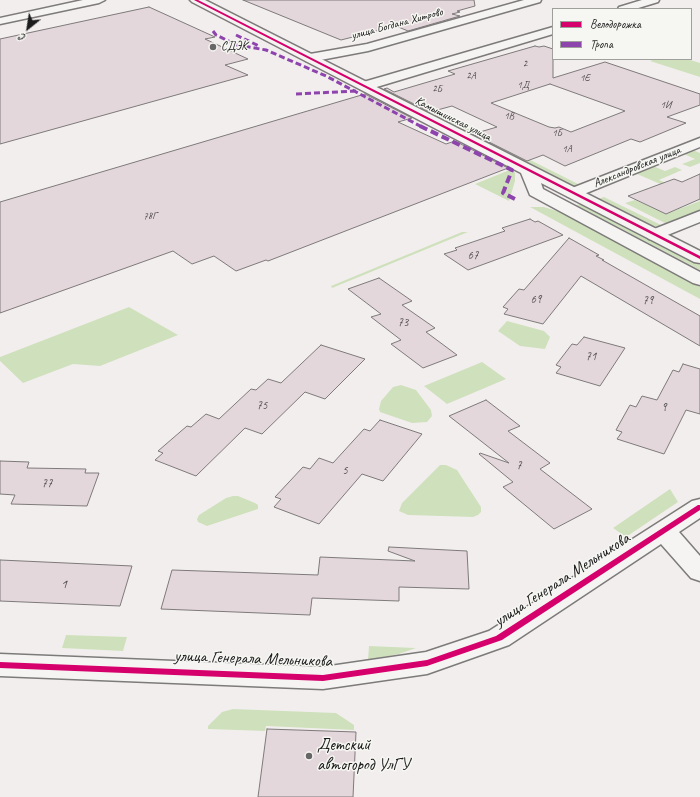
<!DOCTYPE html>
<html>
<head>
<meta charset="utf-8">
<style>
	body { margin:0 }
	#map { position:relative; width:700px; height:797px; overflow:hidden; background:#f3eeee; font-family:Caveat,sans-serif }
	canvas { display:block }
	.legend { position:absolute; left:552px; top:8px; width:140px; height:52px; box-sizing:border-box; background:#f6f6f2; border:1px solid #9f9f9c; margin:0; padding:5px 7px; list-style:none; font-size:12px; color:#1c1c1c }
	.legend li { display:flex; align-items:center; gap:8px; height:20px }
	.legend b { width:20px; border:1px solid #9f9f9c }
	.north { position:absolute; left:8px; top:8px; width:40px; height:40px; -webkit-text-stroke:3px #f6f6f2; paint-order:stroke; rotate:210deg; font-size:11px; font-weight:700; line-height:16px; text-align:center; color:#1c1c1c }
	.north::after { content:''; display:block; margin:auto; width:14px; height:18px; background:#1c1c1c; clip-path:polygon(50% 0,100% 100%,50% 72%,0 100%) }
</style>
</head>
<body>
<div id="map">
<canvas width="700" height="797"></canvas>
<ul class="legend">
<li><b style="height:5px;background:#d6006c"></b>Велодорожка</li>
<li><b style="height:5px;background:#8e44ad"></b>Тропа</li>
</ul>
<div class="north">С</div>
</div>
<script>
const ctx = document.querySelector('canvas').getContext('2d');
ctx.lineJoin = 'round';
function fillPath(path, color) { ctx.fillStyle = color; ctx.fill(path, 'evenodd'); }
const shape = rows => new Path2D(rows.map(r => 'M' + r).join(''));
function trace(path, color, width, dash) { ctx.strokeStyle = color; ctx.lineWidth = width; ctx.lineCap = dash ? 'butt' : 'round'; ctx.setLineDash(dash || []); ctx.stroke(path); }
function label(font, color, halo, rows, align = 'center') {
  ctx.font = font + ' Caveat,sans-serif'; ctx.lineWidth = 3; ctx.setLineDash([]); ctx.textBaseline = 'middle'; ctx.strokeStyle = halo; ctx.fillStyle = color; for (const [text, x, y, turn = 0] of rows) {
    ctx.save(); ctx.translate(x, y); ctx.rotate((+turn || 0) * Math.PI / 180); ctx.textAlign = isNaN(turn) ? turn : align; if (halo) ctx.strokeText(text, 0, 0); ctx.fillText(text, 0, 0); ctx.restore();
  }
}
const green = shape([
	[654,59,687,59,700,63,700,77,650,61],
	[429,109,582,186,574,186,424,110],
	[693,150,700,153,700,163,690,167,682,164,695,159,684,154],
	[653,166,665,171,675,167,682,170,659,180,700,198,700,211,669,225,625,203,635,200,666,214,700,201,637,174,596,189],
	[512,169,515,173,515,181,509,201,475,184],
	[604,197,665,227,653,226,598,199],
	[581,204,700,265,700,270,576,205],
	[530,207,544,207,560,212,700,287,700,299],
	[462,232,468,232,332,288,331,286],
	[129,307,178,335,100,366,73,364,23,383,0,361,0,357],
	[507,321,544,331,550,337,545,349,520,346,498,331],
	[482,362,506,379,447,404,424,386],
	[401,385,416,390,431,410,432,416,427,422,412,423,380,412,379,409,381,401,393,387],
	[440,465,446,465,457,470,481,507,481,512,478,515,473,517,408,515,399,511,402,503],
	[670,489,678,502,626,537,613,528],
	[233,496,238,496,255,503,258,505,258,509,207,526,198,522,197,519,199,515,226,498],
	[66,635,127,637,123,651,62,648],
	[369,646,416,648,399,654,368,660],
	[233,709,336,713,354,725,354,730,266,726,265,731,208,729,208,726,222,712]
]);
const building = shape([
	[243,0,474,0,475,6,457,11,460,12,452,14,460,16,408,31,396,26,341,40,243,0],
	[149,7,215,37,205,39,248,59,225,65,248,75,0,144,0,39,149,7],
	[535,46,539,47,544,46,553,49,553,78,605,62,700,94,700,105,667,117,686,123,640,142,631,139,565,166,543,155,527,161,473,134,497,127,452,106,430,112,384,89,387,88,394,92,455,74,448,71,535,46],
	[550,84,625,111,571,132,559,127,555,128,549,127,491,103,550,84],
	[365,94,412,118,398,122,446,144,455,141,508,168,268,261,266,260,236,271,214,256,192,264,173,251,0,313,0,202,365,94],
	[700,174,700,199,666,214,628,196,674,179,682,182,700,174],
	[530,219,535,222,538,221,563,235,468,270,444,254,457,250,455,248,505,231,502,228,530,219],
	[569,238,599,255,596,256,604,260,602,260,700,316,700,346,581,276,543,324,504,314,508,309,503,307,519,289,524,290,569,238],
	[379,278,412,301,402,305,435,328,426,332,457,355,423,368,391,344,401,340,371,317,381,314,348,289,379,278],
	[584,337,625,348,600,386,556,373,561,367,556,365,572,344,577,345,584,337],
	[321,345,365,359,325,399,305,392,262,434,245,428,196,476,155,460,163,453,158,451,187,426,191,427,206,414,219,419,251,389,256,390,268,379,281,383,321,345],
	[683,364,700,369,700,414,686,410,664,454,617,439,622,432,616,430,630,405,636,407,642,396,657,400,673,370,679,372,683,364],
	[486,400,520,426,508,431,550,463,540,469,592,509,554,529,503,487,513,482,479,454,480,453,509,463,449,416,486,400],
	[380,420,422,434,383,481,362,474,319,524,274,507,281,499,275,497,303,467,310,469,319,458,333,463,364,429,370,431,380,420],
	[0,461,29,462,27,468,86,469,85,473,99,473,87,506,11,504,15,495,0,494,0,461],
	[389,547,467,551,469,589,399,587,399,601,312,598,310,615,161,609,172,570,318,575,320,557,415,561,388,551,389,547],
	[0,560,132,566,120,606,0,601,0,560],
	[267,729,356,732,353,797,258,797,267,729]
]);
const street = shape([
	[524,0,541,0,540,2,368,51,310,62,306,61,304,58,306,55,310,54,367,44,524,0],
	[642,0,659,0,658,2,635,9,618,9,619,7,642,0],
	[553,27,553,34,370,89,360,89,359,86,360,83,553,27],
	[700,138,700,147,579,196,573,198,567,196,565,193,567,190,700,138],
	[700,211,700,222,655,240,649,239,647,235,649,231,700,211],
	[700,499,700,518,679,532,700,556,700,581,691,578,661,544,509,645,427,674,323,689,0,676,0,654,323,667,426,652,489,631,692,501,700,499]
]);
const secondary = shape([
	[83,0,105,0,99,3,0,24,0,18,83,0],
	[190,0,205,0,700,251,700,263,694,262,541,183,543,189,700,272,700,285,693,283,530,195,521,173,192,2,190,0]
]);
const quietFar1 = shape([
	[213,31,216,35,237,45,266,50,326,76,422,127],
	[236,35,259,46],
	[296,94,356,91]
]);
const quiet = shape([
	[420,126,512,170,503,193,517,200]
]);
const cycleway = shape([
	[194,0,198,0,700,256,700,259,194,0],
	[698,505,700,505,700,510,502,640,427,666,323,681,0,668,0,662,323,675,427,660,496,636,698,505]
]);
const markers = [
	[213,47,4,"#676666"],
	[309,756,4,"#676666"]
];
const farNumbernames = [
	["2",525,64],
	["2А",471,76],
	["1Е",585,78],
	["1Д",523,85],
	["2Б",437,89],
	["1И",666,105],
	["1В",509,116],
	["1Б",557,133],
	["1А",567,149],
	["78Г",150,216]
];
const farStreetnames = [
	["улица Богдана Хитрово",397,24,-15],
	["Камышинская улица",453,119,27],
	["Александровская улица",637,167,-22]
];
const farPoinames = [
	["СДЭК",221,47]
];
const numberNames = [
	["67",473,256],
	["69",536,300],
	["79",648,301],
	["73",403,323],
	["71",591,357],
	["75",262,406],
	["9",664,408],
	["7",519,466],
	["5",345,471],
	["77",47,484]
];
const nearNumbernames = [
	["1",64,584]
];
const nearStreetnames = [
	["улица Генерала Мельникова",562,580,-33],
	["улица Генерала Мельникова",253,659,2]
];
const nearPoinames = [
	["Детский",317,746],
	["автогород УлГУ",317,766]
];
fillPath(green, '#cfe1bc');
fillPath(building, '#e4d7dc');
trace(building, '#7d7a7a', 1);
trace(street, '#7d7a7a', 3);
trace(secondary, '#7d7a7a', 3);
fillPath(street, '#f5f4f2');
fillPath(secondary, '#f5f4f2');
trace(quietFar1, '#8e44ad', 3, [6, 3]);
trace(quiet, '#8e44ad', 4, [8, 4]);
fillPath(cycleway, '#d6006c');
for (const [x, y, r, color] of markers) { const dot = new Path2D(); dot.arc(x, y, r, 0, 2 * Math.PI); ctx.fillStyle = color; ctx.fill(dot); trace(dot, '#f6f6f2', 1.5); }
label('10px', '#504d4e', null, farNumbernames);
label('12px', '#1c1c1c', '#f6f6f2', farStreetnames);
label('12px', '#1c1c1c', '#f6f6f2', farPoinames, 'left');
label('12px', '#504d4e', null, numberNames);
label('14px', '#504d4e', null, nearNumbernames);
label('17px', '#1c1c1c', '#f6f6f2', nearStreetnames);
label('17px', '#1c1c1c', '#f6f6f2', nearPoinames, 'left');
</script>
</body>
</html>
